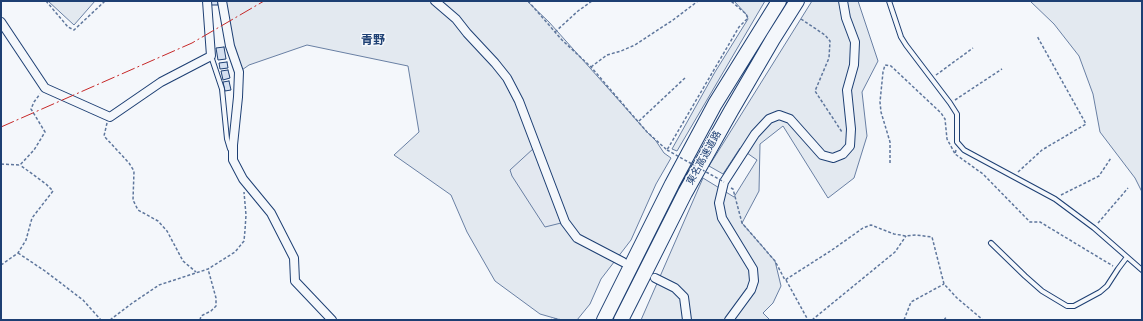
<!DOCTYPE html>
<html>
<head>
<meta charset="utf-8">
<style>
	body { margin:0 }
	#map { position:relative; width:1143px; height:321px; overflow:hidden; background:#f4f7fb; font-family:Bitter,serif }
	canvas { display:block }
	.frame { position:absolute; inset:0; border:2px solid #1d3f73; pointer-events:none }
</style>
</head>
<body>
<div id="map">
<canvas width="1143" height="321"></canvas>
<div class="frame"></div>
</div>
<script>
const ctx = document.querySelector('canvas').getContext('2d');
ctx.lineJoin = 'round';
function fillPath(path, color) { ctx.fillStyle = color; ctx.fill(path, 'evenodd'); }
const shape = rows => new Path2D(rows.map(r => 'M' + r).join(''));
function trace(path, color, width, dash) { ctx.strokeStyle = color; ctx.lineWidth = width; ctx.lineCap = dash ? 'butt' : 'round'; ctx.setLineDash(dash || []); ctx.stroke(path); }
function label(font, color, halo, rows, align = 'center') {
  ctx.font = font + ' Bitter,"Noto Sans JP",serif'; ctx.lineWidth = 3; ctx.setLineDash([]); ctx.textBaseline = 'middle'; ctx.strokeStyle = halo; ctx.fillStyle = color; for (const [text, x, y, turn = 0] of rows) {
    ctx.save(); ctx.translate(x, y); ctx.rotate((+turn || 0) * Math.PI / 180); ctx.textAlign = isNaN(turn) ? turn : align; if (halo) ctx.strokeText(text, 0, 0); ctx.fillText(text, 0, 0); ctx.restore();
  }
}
const green = shape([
	[48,1,95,1,74,25,48,1],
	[223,1,527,1,549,22,647,132,656,141,664,153,671,158,656,184,631,240,601,279,590,304,577,320,561,320,540,314,495,281,467,232,451,195,394,155,419,132,408,66,307,45,249,65,239,72,223,1],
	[734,1,765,1,677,151,672,149,715,72,748,19,746,14,734,1],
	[812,1,858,1,878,61,862,92,867,136,854,178,828,198,783,126,760,144,759,191,742,223,775,261,781,286,773,303,763,313,770,320,641,320,703,178,734,197,757,160,740,148,723,174,709,166,812,1],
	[1030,1,1142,1,1142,192,1135,178,1100,132,1093,94,1079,56,1054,24,1030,1]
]);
const parking = shape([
	[534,148,561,223,545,227,512,176,510,170,534,148]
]);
const building = shape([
	[211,1,218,1,218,5,211,5,211,1],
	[224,47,226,59,218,60,216,48,224,47],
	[227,62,228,68,220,69,219,63,227,62],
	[228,70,230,78,223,80,221,71,228,70],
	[229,81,231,90,225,91,223,82,229,81]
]);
const path = shape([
	[46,1,68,27,74,30,105,1],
	[528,1,562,40,591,67,647,132,667,150,739,27,748,18,746,14,731,1],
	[801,19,825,35,830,41,829,58,815,91,842,132],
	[555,32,578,11,592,1],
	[591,67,607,55,621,51,635,45,673,20,698,1],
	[936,75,973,48],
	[955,100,1002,69],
	[639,121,686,77],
	[107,123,104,136,129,163,134,171,133,200,138,210,158,221,167,231,183,261,196,272],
	[956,150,955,154,983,174,1030,222,1040,222,1113,266],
	[890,163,890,142,881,112,880,102,883,72,885,65,891,66,941,113,945,119,947,139,953,150,955,154],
	[1,164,20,165,34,150,45,132,31,109,34,102,40,94],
	[1018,172,1042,150,1086,124,1037,36],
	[731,188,733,189,742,223,775,261,785,280,832,250,863,228,871,225,894,234,906,236,916,235,932,237,944,284,957,298,983,320],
	[1061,195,1099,176,1111,158],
	[1098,223,1128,188],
	[18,253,45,271,83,300,101,320],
	[1,265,18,253,26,240,32,218,53,191,46,184,20,165],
	[786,280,808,320],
	[110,320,131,304,159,285,208,269,235,252,244,241,245,230,246,215,244,192],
	[200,320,201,316,211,311,216,306,216,298,208,269],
	[549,320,556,319,561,320],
	[812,320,895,252,906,236],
	[904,320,911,302,944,284],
	[944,320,947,316]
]);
const lane = shape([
	[889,1,901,37,906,45,950,103,957,114,957,142,964,150,1055,199,1094,228,1142,270],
	[211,56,222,89,227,139,230,149],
	[991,243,1025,276,1042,291,1067,306,1074,306,1100,292,1107,286,1118,269,1127,257]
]);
const street = shape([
	[222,1,230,46,239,72,238,97,233,145,233,160,243,179,271,213,294,258,295,281,332,320],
	[435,1,456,19,467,33,495,63,507,78,519,101,565,222,577,238,623,262],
	[1,22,45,88,110,117,161,82,211,56,207,1],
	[655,278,675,288,684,297,687,320],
	[729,320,751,290,754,281,753,269,722,218,719,203,724,182,755,134,769,119,779,115,790,119,822,155,833,158,843,154,850,146,851,129,847,90,854,65,855,42,846,18,843,1]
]);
const highway = shape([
	[604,320,672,184,715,104,779,1],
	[621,320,685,193,731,111,773,39,797,1]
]);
const pathBridge = shape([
	[667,150,724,182]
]);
const power = shape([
	[1,127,192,43,264,1]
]);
const streetNames = [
	["東名高速道路",704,158,-61]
];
const quarterNames = [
	["青野",373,41]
];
fillPath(green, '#e3e9f0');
trace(green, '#687fa3', 1);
fillPath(parking, '#e3e8f0');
trace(parking, '#687fa3', 1);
fillPath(building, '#d5e0f0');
trace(building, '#1d3f73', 1);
trace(lane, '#1d3f73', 6);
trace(street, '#1d3f73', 10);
trace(highway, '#1d3f73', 16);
trace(path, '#5e769c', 1.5, [3, 2]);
trace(lane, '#f4f7fb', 4);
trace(street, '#f4f7fb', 8);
trace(highway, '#f4f7fb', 14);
trace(pathBridge, '#5e769c', 1.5, [3, 2]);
trace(power, '#c62828', 1, [14, 3, 2, 3]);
label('10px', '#1d3f73', '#f4f7fb', streetNames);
label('bold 12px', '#1d3f73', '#f4f7fb', quarterNames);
</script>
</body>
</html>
